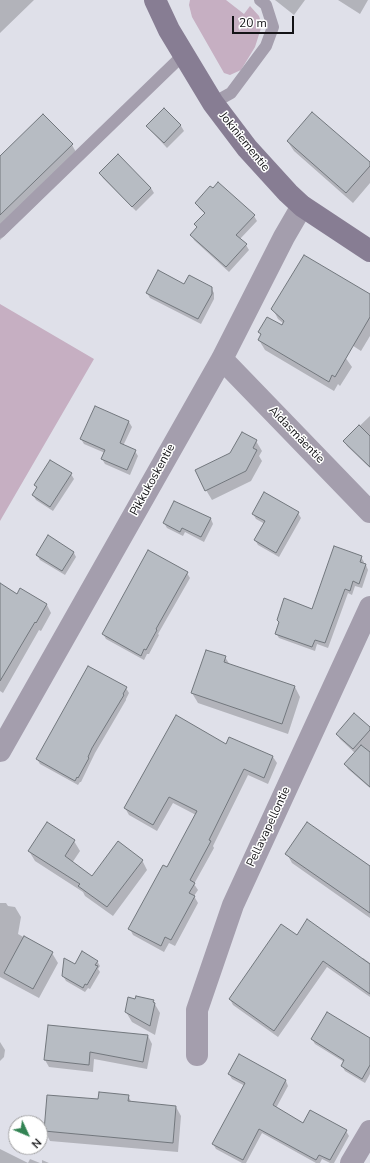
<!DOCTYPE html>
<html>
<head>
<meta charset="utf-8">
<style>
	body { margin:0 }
	#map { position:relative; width:370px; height:1163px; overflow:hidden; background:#dfe0e9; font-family:"Nunito Sans",sans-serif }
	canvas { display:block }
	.north { position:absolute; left:8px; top:1115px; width:40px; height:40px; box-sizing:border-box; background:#fff; border:1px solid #a1a1a2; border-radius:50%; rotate:134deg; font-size:11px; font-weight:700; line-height:16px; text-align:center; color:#131316 }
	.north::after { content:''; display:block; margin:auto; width:14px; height:18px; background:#328353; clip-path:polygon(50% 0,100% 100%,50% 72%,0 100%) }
	.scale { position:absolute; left:232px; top:16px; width:62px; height:18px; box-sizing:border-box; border:2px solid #131316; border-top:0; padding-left:5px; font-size:12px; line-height:14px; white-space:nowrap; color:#131316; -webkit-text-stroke:3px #fff; paint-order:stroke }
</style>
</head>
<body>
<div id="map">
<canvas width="370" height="1163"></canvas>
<div class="north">N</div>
<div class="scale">20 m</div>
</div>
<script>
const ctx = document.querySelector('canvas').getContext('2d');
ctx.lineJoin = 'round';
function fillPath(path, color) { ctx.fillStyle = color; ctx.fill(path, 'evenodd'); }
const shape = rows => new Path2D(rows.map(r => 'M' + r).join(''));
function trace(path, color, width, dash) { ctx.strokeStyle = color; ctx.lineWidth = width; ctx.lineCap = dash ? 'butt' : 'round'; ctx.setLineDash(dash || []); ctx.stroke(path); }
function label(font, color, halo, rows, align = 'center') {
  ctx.font = font + ' "Nunito Sans",sans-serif'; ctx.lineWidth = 3; ctx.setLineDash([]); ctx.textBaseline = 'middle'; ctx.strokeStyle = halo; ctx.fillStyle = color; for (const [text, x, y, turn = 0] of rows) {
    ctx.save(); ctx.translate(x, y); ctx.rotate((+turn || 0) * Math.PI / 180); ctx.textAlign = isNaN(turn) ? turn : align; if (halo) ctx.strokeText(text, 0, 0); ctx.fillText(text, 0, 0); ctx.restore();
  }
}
const green = shape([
	[190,0,226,0,244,14,250,6,259,16,262,25,255,47,241,70,230,75,224,73,192,17,189,5],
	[0,304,94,359,0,521]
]);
const shadow = shape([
	[0,0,34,0,0,33],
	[275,0,305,0,294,15],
	[338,0,368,0,360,14],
	[164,110,181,126,184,131,167,148,151,131,148,127],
	[288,142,370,164,370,183,353,203,294,151],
	[72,145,81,161,0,240,0,157],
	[118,156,151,188,154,193,136,211,103,178,100,173],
	[196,203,254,216,257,221,240,239,246,245,249,250,229,272,194,240,192,235,198,228,205,214,199,208],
	[185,285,211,288,214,293,214,299,201,324,150,298,147,293],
	[370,295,370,336,361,351,324,327,352,367,340,386,338,384,334,391,265,350,259,340,262,335,259,332,282,326,284,324,278,319,273,309],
	[95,407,129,422,132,427,123,446,135,451,138,456,130,475,105,464,102,459,105,453,84,444,81,439],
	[370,416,370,468,347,446,344,441],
	[242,433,256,441,262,451,259,456,262,461,251,481,212,500,206,490,231,453],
	[71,474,74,479,53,511,36,500,33,495,37,488,35,485],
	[264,494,298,513,301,518,279,557,258,545,255,540,265,524,256,519,253,514],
	[175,502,211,519,213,524,204,542,185,532,183,536,167,528,164,523],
	[74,553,76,557,65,575,40,560,37,555],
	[361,557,364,562,363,564,366,565,368,570,362,588,355,586,352,595,348,593,328,648,317,644,315,651,279,638,276,633,279,623,313,610],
	[187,573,190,578,158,634,159,635,149,654,147,654,144,660,106,639,103,634],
	[0,585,18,595,21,590,47,605,51,613,41,631,39,630,3,693,0,691],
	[225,657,230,665,295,687,300,697,288,734,198,703,192,693],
	[126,688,129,693,126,699,126,700,95,753,81,782,80,782,78,785,40,764,37,759],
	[370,728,370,788,348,769,345,764,355,753,340,739,337,734],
	[230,738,273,757,277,763,268,784,248,775,213,846,214,848,194,884,198,890,194,896,198,903,175,946,169,943,164,952,133,935,130,929,167,868,196,815,173,803,157,831,129,815,125,808,227,745],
	[74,841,80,851,72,863,92,877,142,860,147,870,113,916,85,896,83,892,35,861,29,851],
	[287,854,370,867,370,918,292,863],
	[0,903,6,903,8,906,15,907,21,917,18,934,52,953,58,963,39,998,0,977],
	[297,936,362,959,363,958,370,963,370,997,327,967,278,1037,233,1005,230,999],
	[97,961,100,966,98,969,100,972,90,989,88,988,85,992,66,981,63,976,75,965],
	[153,1001,160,1013,155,1035,132,1022,126,1012],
	[48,1026,148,1036,152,1044,147,1069,94,1059,93,1072,49,1067,45,1060],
	[312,1039,370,1041,370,1074,365,1083,345,1071,342,1066,344,1062,315,1044],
	[0,1042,5,1050,4,1057,0,1061],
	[239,1056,286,1081,288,1086,276,1108,304,1124,346,1131,349,1136,334,1163,330,1163,322,1159,320,1163,316,1163,262,1133,246,1163,242,1163,216,1149,213,1144,245,1086,232,1079,229,1074],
	[128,1096,132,1103,176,1107,181,1116,178,1152,50,1141,45,1131,99,1100],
	[0,1149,28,1163,0,1163],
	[30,1159,40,1163,28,1163],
	[42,1160,49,1163,42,1163]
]);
const building = shape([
	[164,108,181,125,164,143,146,126,164,108],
	[312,112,370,162,370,166,346,193,287,141,312,112],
	[43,114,73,144,0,215,0,156,43,114],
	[118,154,151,188,132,207,99,173,118,154],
	[218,182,255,215,236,235,247,244,226,267,190,235,197,227,194,224,205,213,195,203,210,186,213,188,218,182],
	[304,255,370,294,370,317,335,377,332,375,329,382,258,340,261,334,258,332,267,317,282,325,284,321,271,309,304,255],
	[158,270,184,284,189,275,212,287,212,294,198,319,146,293,158,270],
	[95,406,129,421,120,443,136,450,127,470,101,459,105,450,80,439,95,406],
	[359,425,370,436,370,467,343,441,359,425],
	[242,432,257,440,253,448,257,450,246,471,205,491,195,470,230,453,242,432],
	[50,460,72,473,50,507,32,495,37,487,34,485,50,460],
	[264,492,299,512,276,553,254,540,265,521,252,514,264,492],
	[174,501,211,518,201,537,182,528,180,532,163,523,174,501],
	[48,535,74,552,62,571,36,555,48,535],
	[334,546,362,556,360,562,366,564,359,584,353,581,350,591,345,589,325,643,315,640,312,647,275,634,279,622,277,620,284,598,312,609,334,546],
	[148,550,188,572,156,629,157,630,146,650,144,649,141,656,102,634,148,550],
	[0,583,17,594,20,588,47,604,36,623,35,622,0,681,0,583],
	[206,650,226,656,224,662,295,686,282,724,191,693,206,650],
	[88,666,127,687,123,694,124,695,92,748,88,757,89,758,78,778,77,777,75,781,36,759,88,666],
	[354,713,370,727,370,730,353,749,336,734,354,713],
	[176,715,226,744,229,737,273,756,264,778,244,769,209,840,211,841,190,880,195,883,189,893,195,896,171,940,165,937,161,946,128,929,163,865,167,867,197,811,169,797,153,825,124,808,176,715],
	[361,745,370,752,370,787,344,764,361,745],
	[47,822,75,840,65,856,92,876,118,841,143,860,107,907,78,886,80,884,28,851,47,822],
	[307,822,370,866,370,913,285,854,307,822],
	[307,919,370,964,370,994,323,961,274,1031,229,999,281,924,297,935,307,919],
	[24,936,53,952,33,989,4,973,24,936],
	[82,951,98,961,95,965,98,966,87,985,85,984,83,988,62,976,64,958,75,964,82,951],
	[136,996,154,1000,153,1002,155,1003,150,1026,125,1012,128,997,135,999,136,996],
	[327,1012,370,1038,370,1065,362,1079,341,1066,344,1060,311,1039,327,1012],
	[48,1025,148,1035,143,1062,90,1052,89,1065,44,1060,48,1025],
	[239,1054,286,1080,273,1105,303,1123,310,1110,347,1130,330,1160,319,1155,316,1160,259,1129,243,1160,212,1144,245,1083,228,1074,239,1054],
	[99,1092,129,1095,128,1101,176,1106,173,1143,44,1131,47,1095,98,1099,99,1092]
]);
const lane = shape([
	[213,103,231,93,266,46,273,27,266,5,260,0],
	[0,232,183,55]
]);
const street = shape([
	[222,359,370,512],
	[0,751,222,359,284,237,302,206],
	[197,1055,197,1010,233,905,370,607],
	[351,1163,370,1131]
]);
const secondary = shape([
	[155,0,169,30,213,103,247,148,288,193,302,206,370,251]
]);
const streetNames = [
	["Jokiniementie",244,142,51],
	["Aidasmäentie",296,435,46],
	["Pikkukoskentie",153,480,-61],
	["Pellavapellontie",269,827,-65]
];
fillPath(green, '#c6afc2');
fillPath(shadow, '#0003');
fillPath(building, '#b7bcc3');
trace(building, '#72777d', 1);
trace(lane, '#a49ead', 12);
trace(street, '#a49ead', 22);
trace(secondary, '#877d93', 22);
label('12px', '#131316', '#fff', streetNames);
</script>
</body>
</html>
